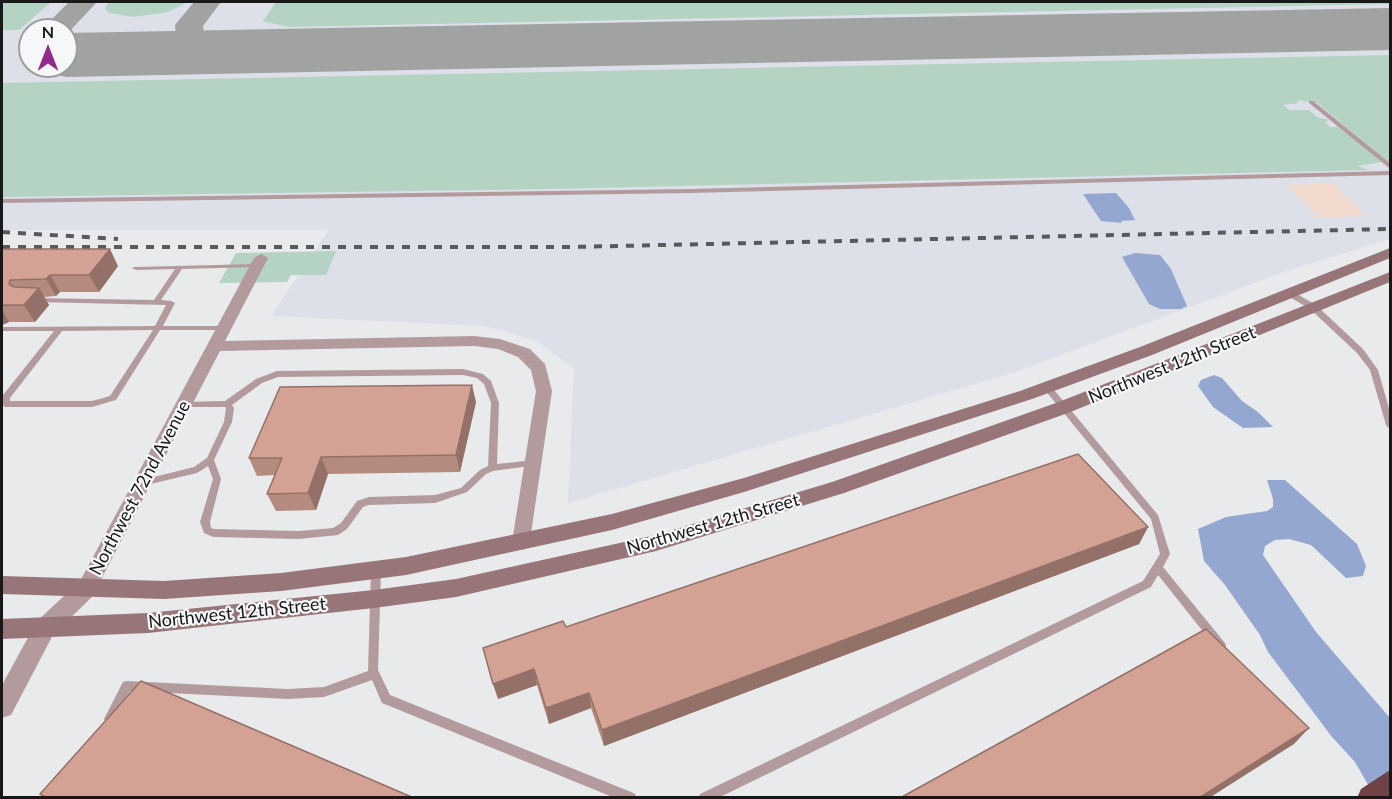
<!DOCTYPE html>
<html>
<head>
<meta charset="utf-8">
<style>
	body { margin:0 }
	#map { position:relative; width:1392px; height:799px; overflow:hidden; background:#e9eaeb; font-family:Lato,sans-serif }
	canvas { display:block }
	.frame { position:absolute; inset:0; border:3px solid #181819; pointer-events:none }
	.north { position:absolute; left:18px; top:18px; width:60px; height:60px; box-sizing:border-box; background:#f6f7f8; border:2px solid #9d9e9f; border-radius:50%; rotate:0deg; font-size:16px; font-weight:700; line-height:24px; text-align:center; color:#181819 }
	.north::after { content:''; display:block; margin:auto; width:21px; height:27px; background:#932a8e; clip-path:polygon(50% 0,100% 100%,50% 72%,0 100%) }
</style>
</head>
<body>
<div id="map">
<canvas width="1392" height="799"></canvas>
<div class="frame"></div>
<div class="north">N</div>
</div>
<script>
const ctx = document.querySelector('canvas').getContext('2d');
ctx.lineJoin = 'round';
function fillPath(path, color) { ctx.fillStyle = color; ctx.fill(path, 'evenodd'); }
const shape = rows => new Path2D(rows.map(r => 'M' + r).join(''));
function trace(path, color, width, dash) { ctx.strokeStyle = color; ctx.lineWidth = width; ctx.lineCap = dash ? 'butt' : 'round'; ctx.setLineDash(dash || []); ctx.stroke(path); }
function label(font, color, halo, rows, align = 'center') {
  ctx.font = font + ' Lato,sans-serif'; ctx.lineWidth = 4.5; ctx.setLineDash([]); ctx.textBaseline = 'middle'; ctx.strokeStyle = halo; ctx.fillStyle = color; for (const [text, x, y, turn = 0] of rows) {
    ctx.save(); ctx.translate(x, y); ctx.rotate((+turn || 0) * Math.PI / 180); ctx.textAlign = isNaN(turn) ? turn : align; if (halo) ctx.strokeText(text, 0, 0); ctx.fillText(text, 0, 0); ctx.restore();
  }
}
const built = shape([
	[2,2,1390,2,1390,239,1281,273,1013,373,568,503,574,369,537,341,484,326,271,316,329,230,2,230],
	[30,30,66,30,66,66,30,66]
]);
const industrial = shape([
	[1332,183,1366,216,1319,218,1287,185]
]);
const green = shape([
	[2,2,51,2,19,30,2,30],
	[109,2,188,2,168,12,134,17,109,13,105,8],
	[276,2,1390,2,1390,4,288,27,263,21],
	[1390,55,1390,163,1317,103,1298,100,1298,103,1283,105,1289,110,1309,110,1317,117,1329,120,1325,122,1330,127,1337,127,1334,122,1382,162,1357,166,1369,170,551,189,2,197,2,83],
	[336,251,326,275,291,275,287,282,219,283,236,253]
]);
const water = shape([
	[1116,193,1129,208,1135,220,1121,221,1122,223,1101,221,1083,194],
	[1135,253,1160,255,1171,269,1187,306,1181,309,1160,309,1149,304,1122,257],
	[1214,375,1222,378,1242,401,1258,412,1273,427,1243,428,1213,407,1198,386,1201,380],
	[1267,480,1285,480,1357,544,1366,566,1363,576,1346,578,1311,545,1289,539,1275,540,1265,546,1263,555,1316,632,1390,718,1390,797,1375,797,1355,762,1332,737,1268,652,1260,635,1225,585,1204,561,1198,529,1226,517,1267,511,1273,507,1273,499]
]);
const taxiway = shape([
	[69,2,97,2,66,35,66,30,41,30,69,2],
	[194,2,221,2,203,26,204,33,219,40,272,45,277,51,272,57,262,60,214,57,180,43,176,37,175,25,194,2],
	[66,39,122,45,132,48,137,54,132,60,122,63,66,57,66,39]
]);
const runway = shape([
	[1390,8,1390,50,66,77,40,71,36,66,66,66,66,33,1390,8],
	[30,53,30,57,29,55,30,53]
]);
const service = shape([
	[1309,101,1313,101,1390,163,1390,168,1388,167,1309,103,1309,101],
	[1390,171,1390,175,691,193,2,203,2,199,691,189,1390,171],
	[256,264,260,266,258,267,182,269,161,300,171,301,175,303,163,326,224,326,228,328,224,330,160,330,116,400,92,407,5,407,2,405,3,395,54,331,2,331,2,327,155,326,166,305,37,302,33,300,34,298,154,300,175,269,136,270,132,268,134,267,256,264],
	[153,330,110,396,92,401,10,401,10,398,62,331,153,330],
	[1286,291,1292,291,1316,305,1363,349,1378,370,1390,412,1390,428,1387,427,1386,425,1370,370,1357,353,1310,309,1286,295,1285,293,1286,291],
	[463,369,483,374,491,381,499,403,497,464,534,460,537,461,538,463,537,465,493,471,486,474,467,492,435,503,369,505,363,507,347,529,338,535,299,539,213,537,204,533,200,522,213,479,208,466,197,473,142,486,139,485,137,483,139,481,142,480,194,467,207,458,224,422,226,408,225,407,184,407,181,406,180,404,181,402,225,401,256,379,277,371,463,369],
	[463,375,477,378,484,384,491,403,488,466,480,470,461,488,435,495,369,497,357,501,341,523,333,528,299,531,214,529,211,528,210,522,221,479,214,460,232,422,234,408,232,405,262,383,278,377,463,375],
	[1047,384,1050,385,1158,515,1170,554,1163,567,1225,643,1226,646,1225,649,1221,651,1217,649,1158,575,1151,587,718,798,698,798,700,794,1143,581,1160,554,1151,519,1044,389,1043,387,1044,385,1047,384],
	[376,566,379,567,381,570,378,670,390,695,631,792,635,794,637,798,615,798,382,703,372,680,324,697,288,699,130,691,114,723,110,724,106,723,104,719,106,715,123,682,127,681,288,689,324,687,368,671,371,570,373,567,376,566]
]);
const minor = shape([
	[261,254,268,258,225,341,474,336,500,339,530,349,545,364,552,391,529,547,522,550,515,547,512,542,536,391,531,370,518,357,498,349,474,346,220,351,93,595,86,597,79,595,76,589,79,583,254,258,261,254]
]);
const tertiary = shape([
	[86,580,94,583,97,589,94,595,53,635,11,715,2,718,2,685,37,621,78,583,86,580]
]);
const secondary = shape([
	[1390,248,1390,258,1152,355,1032,399,744,492,612,530,406,575,281,591,164,599,2,594,2,576,164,581,281,573,406,557,612,514,744,478,1020,391,1140,347,1390,248],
	[1390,272,1390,282,1068,413,844,493,656,551,456,597,374,608,148,633,2,639,2,619,148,613,374,590,456,579,656,535,832,482,1056,403,1390,272]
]);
const motorway = shape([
	[1390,770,1390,798,1357,798,1361,789,1390,770]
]);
const rail = shape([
	[2,232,118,239],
	[2,247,572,247,1390,229]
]);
const wall = shape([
	[2,249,118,266,99,292,60,292,56,296,44,297,49,305,35,322,9,322,2,325],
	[476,402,460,472,328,474,316,510,276,511,267,494,275,475,257,476,249,458],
	[1148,527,1139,544,604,746,591,708,549,724,537,685,498,699,566,627]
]);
const shadedWall = shape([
	[110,249,118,266,99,292,89,275],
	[50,275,60,292,56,296,46,279],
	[39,288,49,305,35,322,24,305],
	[2,310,9,322,2,325],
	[472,385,476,402,460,472,456,455],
	[321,457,328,474,316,510,308,493],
	[1148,527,1139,544,604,746,602,730],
	[534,669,537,685,498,699,493,684],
	[589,693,591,708,549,724,546,708],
	[1309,728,1294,744,1209,798,1199,798]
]);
const building = shape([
	[2,249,110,249,89,275,50,275,46,279,10,280,9,284,14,287,39,288,24,305,2,305,2,249],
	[472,385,456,455,321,457,308,493,267,494,282,458,249,458,280,387,472,385],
	[1078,454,1148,527,602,730,589,693,546,708,534,669,493,684,483,648,563,621,566,627,1078,454],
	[1206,629,1309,728,1199,798,900,798,1206,629],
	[141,681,414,798,47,798,40,794,141,681]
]);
const streetNames = [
	["Northwest 12th Street",1172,365,-22],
	["Northwest 72nd Avenue",140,488,-62],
	["Northwest 12th Street",713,524,-16],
	["Northwest 12th Street",237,613,-6]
];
fillPath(built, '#dde0e8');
fillPath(industrial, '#f2dacf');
fillPath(green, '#b4d3c3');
fillPath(water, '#93a7d0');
fillPath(taxiway, '#a1a2a2');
fillPath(runway, '#a1a2a2');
fillPath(service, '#b39b9d');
fillPath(minor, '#b39b9d');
fillPath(tertiary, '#b39b9d');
fillPath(secondary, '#977578');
fillPath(motorway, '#704247');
trace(rail, '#59595a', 4, [8, 8]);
fillPath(wall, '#b68b7f');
fillPath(shadedWall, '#947168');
fillPath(building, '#d4a294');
trace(building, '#947168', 1.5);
label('18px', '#181819', '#f6f7f8', streetNames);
</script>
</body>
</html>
